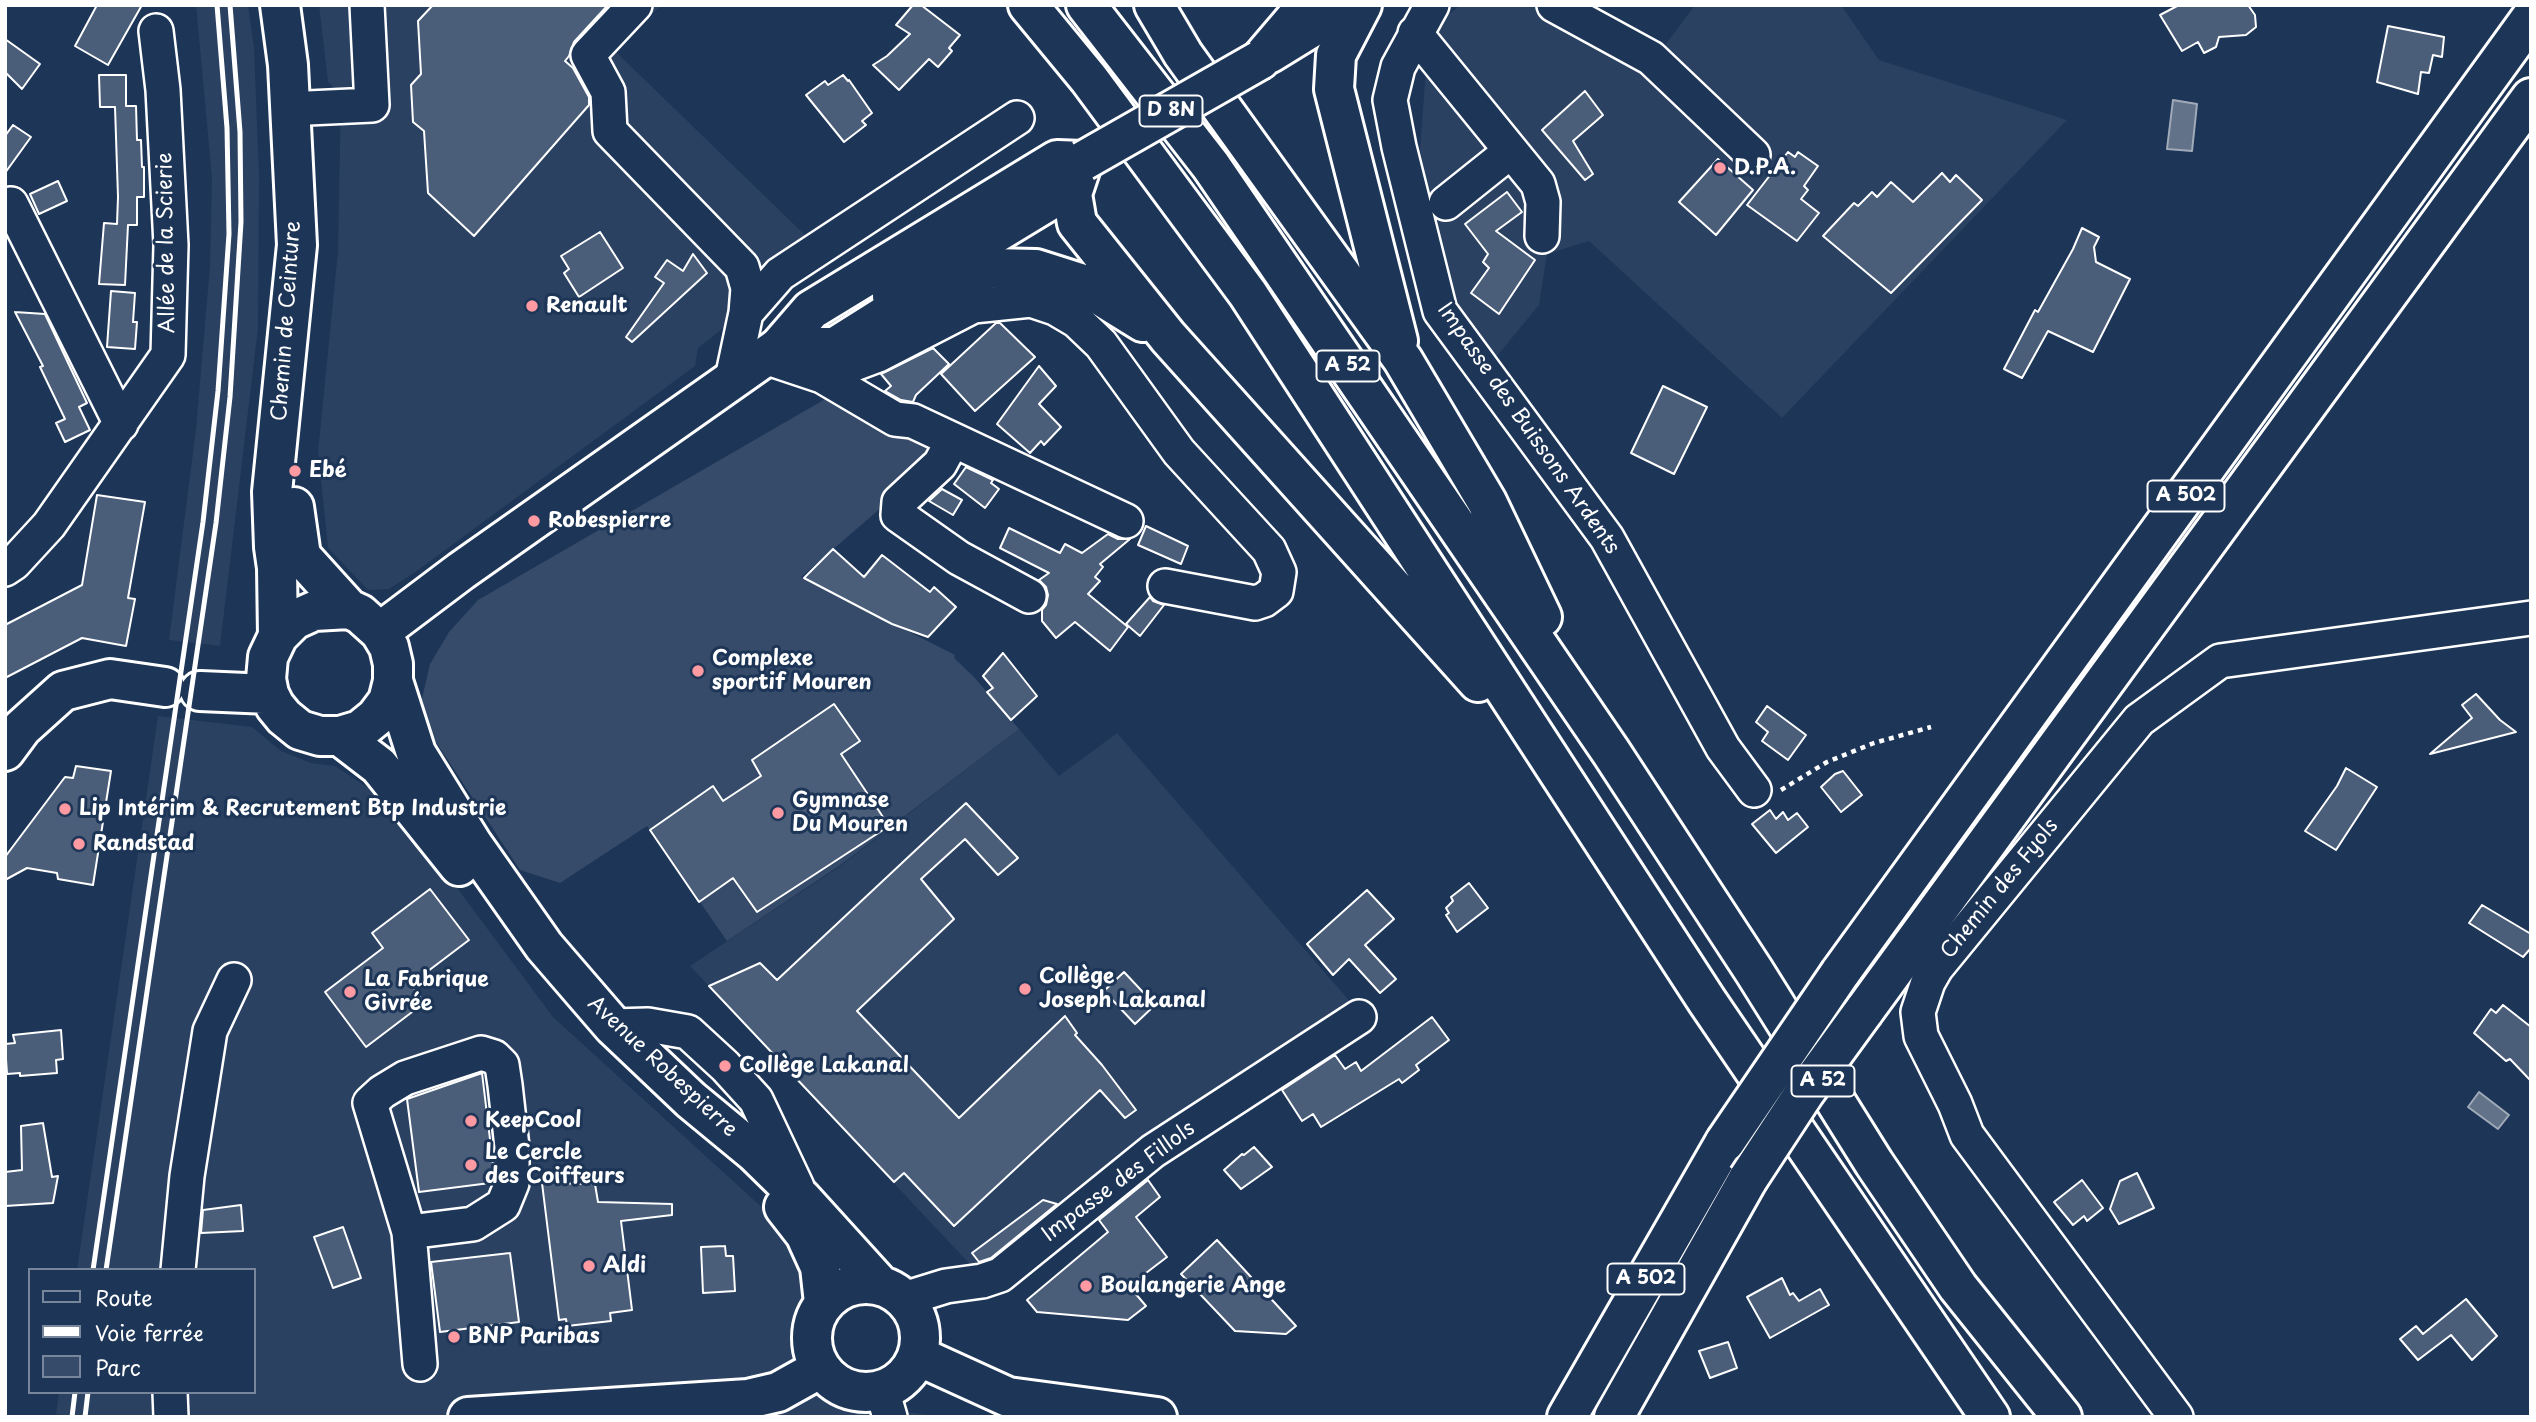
<!DOCTYPE html>
<html>
<head>
<meta charset="utf-8">
<style>
	body { margin:0 }
	#map { position:relative; width:2536px; height:1422px; overflow:hidden; background:#1d3557; font-family:"Playpen Sans",sans-serif }
	canvas { display:block }
	.frame { position:absolute; inset:0; border:7px solid #fff; pointer-events:none }
	.legend { position:absolute; left:28px; top:1268px; width:228px; height:126px; box-sizing:border-box; background:#1d3557; border:2px solid #77869a; margin:0; padding:9px 12px; list-style:none; font-size:21px; color:#fff }
	.legend li { display:flex; align-items:center; gap:14px; height:35px }
	.legend b { width:35px; border:2px solid #77869a }
</style>
</head>
<body>
<div id="map">
<canvas width="2536" height="1422"></canvas>
<div class="frame"></div>
<ul class="legend">
<li><b style="height:9px;background:#1d3557"></b>Route</li>
<li><b style="height:9px;background:#fff"></b>Voie ferrée</li>
<li><b style="height:19px;background:#364b69"></b>Parc</li>
</ul>
</div>
<script>
const ctx = document.querySelector('canvas').getContext('2d');
ctx.lineJoin = 'round';
function fillPath(path, color) { ctx.fillStyle = color; ctx.fill(path, 'evenodd'); }
const shape = rows => new Path2D(rows.map(r => 'M' + r).join(''));
function trace(path, color, width, dash) { ctx.strokeStyle = color; ctx.lineWidth = width; ctx.lineCap = dash ? 'butt' : 'round'; ctx.setLineDash(dash || []); ctx.stroke(path); }
function label(font, color, halo, rows, align = 'center') {
  ctx.font = font + ' "Playpen Sans",sans-serif'; ctx.lineWidth = 6; ctx.setLineDash([]); ctx.textBaseline = 'middle'; ctx.strokeStyle = halo; ctx.fillStyle = color; for (const [text, x, y, turn = 0] of rows) {
    ctx.save(); ctx.translate(x, y); ctx.rotate((+turn || 0) * Math.PI / 180); ctx.textAlign = isNaN(turn) ? turn : align; if (halo) ctx.strokeText(text, 0, 0); ctx.fillText(text, 0, 0); ctx.restore();
  }
}
const built = shape([
	[196,5,248,5,254,47,259,176,258,328,220,646,169,640,196,429,210,266,212,178],
	[319,5,662,5,613,49,808,238,727,325,698,348,695,366,414,573,389,589,368,590,328,548,318,452,338,251,341,94,328,82],
	[1461,5,1531,5,1646,63,1657,56,1695,5,1841,5,1879,60,2067,120,1782,418,1589,241,1547,254,1539,305,1492,362,1448,303,1420,149,1429,29],
	[158,716,252,727,281,751,311,763,335,766,397,807,553,1017,766,1211,802,1251,813,1291,798,1327,799,1355,811,1381,841,1405,947,1417,72,1417,56,1414,59,1392,254,1392,254,1270,77,1270],
	[1019,729,1059,776,1117,733,1359,1012,980,1275,690,966,839,867]
]);
const green = shape([
	[827,398,930,450,934,462,801,577,955,655,954,658,974,677,1019,729,839,866,727,941,647,826,560,883,520,870,432,736,422,699,430,664,449,632,478,600]
]);
const water = shape([
	[2173,100,2197,104,2192,151,2167,149,2173,100],
	[2479,1092,2509,1115,2498,1129,2468,1107,2479,1092]
]);
const building = shape([
	[97,5,142,5,108,65,75,46,97,5],
	[433,5,608,5,574,42,569,56,565,61,573,68,589,97,589,105,474,236,428,193,424,131,413,122,411,85,421,74,418,21,433,5],
	[913,5,921,5,960,35,949,48,952,51,938,67,929,59,899,90,873,65,887,56,910,34,896,25,913,5],
	[2179,5,2248,5,2255,15,2256,27,2246,35,2219,37,2216,47,2204,53,2198,42,2182,51,2160,15,2179,5],
	[2388,26,2444,37,2442,57,2433,55,2429,73,2421,72,2418,94,2377,82,2388,26],
	[5,39,40,64,22,89,5,72,5,39],
	[99,75,126,75,126,106,136,106,137,140,141,140,142,167,144,167,144,197,137,197,137,225,128,225,125,285,99,284,104,223,117,224,118,197,115,107,100,107,99,75],
	[843,75,848,81,849,80,872,113,862,121,866,125,844,142,806,95,825,81,828,85,843,75],
	[1585,91,1603,115,1573,141,1593,174,1585,180,1542,130,1585,91],
	[13,125,31,137,5,173,5,136,13,125],
	[1788,152,1795,157,1798,152,1818,166,1804,186,1808,190,1801,199,1819,213,1797,241,1747,205,1788,152],
	[1718,159,1753,190,1716,235,1679,202,1718,159],
	[1942,173,1950,182,1956,175,1982,200,1891,293,1823,236,1854,203,1858,206,1872,192,1877,197,1891,182,1913,202,1942,173],
	[58,181,67,201,39,214,30,194,58,181],
	[1507,192,1522,212,1496,231,1535,260,1499,314,1471,293,1489,268,1483,262,1488,254,1465,224,1507,192],
	[2082,228,2099,237,2094,247,2096,262,2130,279,2093,352,2048,331,2022,378,2004,369,2035,310,2038,312,2073,249,2082,228],
	[600,232,623,268,579,297,564,273,569,269,561,256,600,232],
	[693,254,707,273,632,342,626,337,664,283,655,277,667,260,683,271,693,254],
	[111,291,135,293,133,322,137,322,135,349,107,347,111,291],
	[15,312,45,314,87,403,79,407,90,430,65,442,56,423,65,419,40,367,43,366,15,312],
	[996,323,1000,323,1035,357,975,411,941,374,996,323],
	[933,348,949,364,916,395,913,402,901,400,885,391,891,386,881,374,933,348],
	[1039,366,1056,386,1039,404,1061,427,1044,445,1041,441,1030,453,997,424,1039,366],
	[1663,386,1707,407,1674,474,1631,453,1663,386],
	[966,467,993,480,991,483,999,489,985,508,954,484,966,467],
	[942,489,962,500,953,515,929,501,942,489],
	[97,495,145,502,128,598,135,599,126,646,82,638,5,678,5,625,82,585,97,495],
	[1146,526,1188,546,1181,564,1138,545,1146,526],
	[1009,528,1060,553,1065,544,1082,553,1108,534,1118,539,1130,539,1100,564,1103,567,1095,577,1100,581,1088,594,1128,627,1110,651,1075,622,1056,638,1042,621,1042,610,1046,605,1048,595,1046,587,1039,580,1049,573,1000,548,1009,528],
	[833,549,864,577,882,555,930,592,934,587,956,607,928,637,892,624,804,578,833,549],
	[1150,597,1153,601,1164,605,1140,636,1126,624,1150,597],
	[1003,653,1037,696,1011,720,987,692,993,688,983,676,1003,653],
	[2476,694,2500,720,2516,732,2430,754,2472,718,2462,705,2476,694],
	[834,704,860,741,841,754,889,826,757,912,733,878,699,902,650,830,713,786,723,801,761,776,752,760,834,704],
	[1767,706,1806,735,1788,760,1762,741,1768,732,1756,722,1767,706],
	[76,766,111,771,93,885,58,879,57,873,27,868,5,880,5,857,65,777,73,778,76,766],
	[2346,768,2377,787,2336,850,2305,831,2337,786,2346,768],
	[1843,771,1862,795,1841,812,1821,787,1835,774,1843,771],
	[966,803,1018,858,998,875,965,839,921,879,954,919,857,1011,959,1118,1065,1016,1077,1033,1075,1035,1102,1065,1136,1110,1125,1118,1100,1090,954,1226,904,1173,894,1182,709,986,760,963,777,980,966,803],
	[1770,810,1776,819,1783,812,1788,820,1797,813,1808,827,1776,853,1752,824,1770,810],
	[1469,883,1488,908,1457,932,1446,915,1449,913,1446,908,1453,901,1451,897,1469,883],
	[430,889,469,940,411,984,424,1003,366,1047,325,992,383,948,372,933,430,889],
	[1367,890,1394,919,1365,945,1396,979,1380,993,1349,959,1333,975,1307,944,1367,890],
	[2482,905,2531,934,2531,948,2523,957,2469,923,2482,905],
	[1124,972,1155,1005,1135,1024,1104,991,1124,972],
	[2503,1005,2531,1027,2531,1081,2510,1059,2506,1061,2474,1033,2491,1009,2496,1013,2503,1005],
	[1432,1017,1449,1040,1416,1065,1419,1070,1402,1083,1399,1079,1321,1127,1313,1114,1302,1121,1282,1090,1335,1055,1345,1069,1356,1062,1361,1071,1432,1017],
	[61,1030,63,1059,56,1060,57,1073,20,1076,20,1073,7,1074,5,1044,15,1043,13,1035,61,1030],
	[482,1073,493,1164,492,1180,490,1183,419,1192,407,1099,482,1073],
	[43,1123,52,1177,58,1176,53,1203,5,1206,5,1172,22,1170,21,1126,43,1123],
	[1254,1147,1272,1167,1241,1189,1224,1170,1242,1154,1244,1155,1254,1147],
	[2137,1173,2154,1208,2119,1224,2110,1209,2120,1181,2137,1173],
	[1148,1180,1160,1197,1136,1217,1167,1257,1129,1286,1146,1306,1128,1320,1037,1312,1027,1300,1108,1232,1099,1220,1148,1180],
	[2082,1180,2103,1208,2087,1221,2084,1216,2073,1225,2054,1202,2082,1180],
	[542,1183,595,1184,598,1202,672,1204,672,1215,621,1221,632,1310,610,1313,611,1321,567,1326,566,1319,559,1320,542,1183],
	[1043,1200,1057,1204,991,1258,979,1262,972,1253,1043,1200],
	[241,1205,243,1231,201,1233,203,1210,241,1205],
	[343,1227,361,1278,333,1288,314,1237,343,1227],
	[1217,1240,1296,1326,1286,1334,1235,1331,1181,1274,1217,1240],
	[725,1246,726,1256,733,1256,735,1291,703,1293,701,1247,725,1246],
	[510,1253,519,1322,440,1332,431,1262,510,1253],
	[1782,1278,1790,1295,1793,1293,1799,1301,1820,1289,1829,1305,1770,1338,1747,1297,1782,1278],
	[2466,1299,2497,1336,2472,1360,2451,1335,2418,1360,2400,1339,2416,1326,2423,1334,2466,1299],
	[1728,1342,1737,1368,1710,1378,1699,1351,1728,1342]
]);
const path = shape([
	[1781,790,1827,762,1874,743,1931,727]
]);
const minor = shape([
	[635,5,588,55,608,92,610,131,742,267,748,288,746,313,732,379],
	[1432,5,1398,67,1390,100,1399,147,1440,311,1607,538,1723,748,1754,790],
	[1554,5,1651,58,1753,155],
	[1415,33,1538,184,1543,202,1542,236],
	[308,108,372,105,367,5],
	[1446,203,1511,151],
	[11,204,121,424],
	[746,313,780,274,1017,118],
	[765,357,822,376,895,419,913,421,1126,521],
	[822,376,878,355,973,306,1031,300,1055,308,1077,321,1101,344,1179,452,1269,550,1279,572,1276,591,1264,600,1255,603,1165,586],
	[953,440,940,464,899,502,898,515,959,558,1029,596],
	[5,569,14,563,49,525,168,355,171,245,163,90,156,31],
	[613,1026,648,1025,688,1032,725,1066,756,1100,797,1187],
	[409,1232,370,1103,382,1092,405,1078,481,1053,494,1057,502,1065,505,1085,512,1147,512,1183,503,1205,473,1224,409,1232,420,1364],
	[178,1270,187,1176,210,1031,234,980],
	[904,1299,946,1286,982,1281,1000,1275,1153,1151,1359,1017],
	[882,1390,890,1417],
	[170,1392,171,1417],
	[2176,1417,1967,1135,1955,1104,1921,1036,1918,1012,1928,982,1936,968,2139,720,2220,661,2531,618]
]);
const major = shape([
	[1270,53,1348,5],
	[294,507,301,556,349,609],
	[349,609,360,614,380,632,389,647,393,664,393,681,388,701,376,717,360,730,340,736,320,736,300,730,284,717,275,706,269,694,266,679,268,657,278,636,294,620,314,611,349,609],
	[380,632,461,571,779,347,811,310,1057,160,1083,161,1065,191,892,296],
	[278,636,277,568,274,547,272,492,297,245,288,65,280,5],
	[393,681,416,753,473,845,544,946,613,1026,691,1100,754,1152,802,1199,880,1285],
	[200,691,269,694],
	[340,736,379,766,459,866],
	[5,751,22,728,63,691,110,679,165,687],
	[784,1207,805,1234,820,1267,824,1303],
	'812 1338a54 54 0 1 1 108 0a54 54 0 1 1-108 0Z',
	[918,1356,1008,1397,1157,1417],
	[468,1417,748,1399,778,1392,821,1368]
]);
const highway = shape([
	[1028,5,1089,79,1248,294,1707,1001,1990,1417],
	[1086,5,1211,166,1611,752,1754,971,1874,1163,1958,1287,2062,1417],
	[1154,5,1183,54,1403,360,1487,502,1542,617],
	[1362,5,1336,55,1334,89,1398,341],
	[1260,60,1307,5],
	[1083,161,1072,194,1077,223,1168,337,1478,682],
	[779,347,835,347,908,301,991,268,1036,269,1080,283,1143,322],
	[1840,973,2531,18],
	[1864,1011,2531,98],
	[1567,1417,1725,1142],
	[1614,1417,1748,1179]
]);
const rail = shape([
	[93,1270,203,522,218,391,229,234,227,128,217,5],
	[106,1270,216,523,230,397,241,222,240,132,230,5],
	[72,1417,75,1392],
	[85,1417,88,1392]
]);
const majorBridge = shape([
	[1083,161,1260,60]
]);
const highwayBridge = shape([
	[1725,1142,1840,973],
	[1748,1179,1805,1092,1864,1011]
]);
const markers = [
	[1720,168,7,"#ff9aa2"],
	[532,306,7,"#ff9aa2"],
	[295,471,7,"#ff9aa2"],
	[534,521,7,"#ff9aa2"],
	[698,671,7,"#ff9aa2"],
	[65,809,7,"#ff9aa2"],
	[778,813,7,"#ff9aa2"],
	[79,844,7,"#ff9aa2"],
	[1025,989,7,"#ff9aa2"],
	[350,992,7,"#ff9aa2"],
	[725,1066,7,"#ff9aa2"],
	[471,1121,7,"#ff9aa2"],
	[471,1165,7,"#ff9aa2"],
	[589,1266,7,"#ff9aa2"],
	[1086,1286,7,"#ff9aa2"],
	[454,1337,7,"#ff9aa2"]
];
const shields = [
	[1171,111,63],
	[1348,366,63],
	[2186,496,77],
	[1823,1081,63],
	[1646,1279,77]
];
const shieldNames = [
	["D 8N",1171,111],
	["A 52",1348,366],
	["A 502",2186,496],
	["A 52",1823,1081],
	["A 502",1646,1279]
];
const poiNames = [
	["D.P.A.",1734,168],
	["Renault",546,306],
	["Ebé",309,471],
	["Robespierre",548,521],
	["Complexe",712,659],
	["sportif Mouren",712,683],
	["Gymnase",792,801],
	["Du Mouren",792,825],
	["Lip Intérim & Recrutement Btp Industrie",79,809],
	["Randstad",93,844],
	["Collège",1039,977],
	["Joseph Lakanal",1039,1001],
	["La Fabrique",364,980],
	["Givrée",364,1004],
	["Collège Lakanal",739,1066],
	["KeepCool",485,1121],
	["Le Cercle",485,1153],
	["des Coiffeurs",485,1177],
	["Aldi",603,1266],
	["Boulangerie Ange",1100,1286],
	["BNP Paribas",468,1337]
];
const streetNames = [
	["Allée de la Scierie",167,243,-91],
	["Chemin de Ceinture",287,321,-86],
	["Impasse des Buissons Ardents",1528,429,55],
	["Chemin des Fyols",2000,889,-51],
	["Avenue Robespierre",662,1067,43],
	["Impasse des Fillols",1119,1182,-37]
];
fillPath(built, '#2a4161');
fillPath(green, '#364b69');
fillPath(water, '#617289');
trace(water, '#a0aab8', 2);
fillPath(building, '#4a5d79');
trace(building, '#fff', 2);
trace(minor, '#fff', 38);
trace(major, '#fff', 44);
trace(highway, '#fff', 44);
trace(path, '#fff', 4.5, [5, 5]);
trace(minor, '#1d3557', 33);
trace(major, '#1d3557', 38);
trace(highway, '#1d3557', 38);
trace(rail, '#fff', 5);
trace(majorBridge, '#fff', 44, []);
trace(highwayBridge, '#fff', 44, []);
trace(majorBridge, '#1d3557', 38);
trace(highwayBridge, '#1d3557', 38);
for (const [x, y, r, color] of markers) { const dot = new Path2D(); dot.arc(x, y, r, 0, 2 * Math.PI); ctx.fillStyle = color; ctx.fill(dot); trace(dot, '#1d3557', 2.5); }
for (const [x, y, w] of shields) { const box = new Path2D(); box.roundRect(x - w / 2, y - 15.5, w, 31, 5); ctx.fillStyle = '#1d3557'; ctx.fill(box); trace(box, '#fff', 2); }
label('bold 19px', '#fff', null, shieldNames);
label('bold 21px', '#fff', '#1d3557', poiNames, 'left');
label('21px', '#fff', '#1d3557', streetNames);
</script>
</body>
</html>
